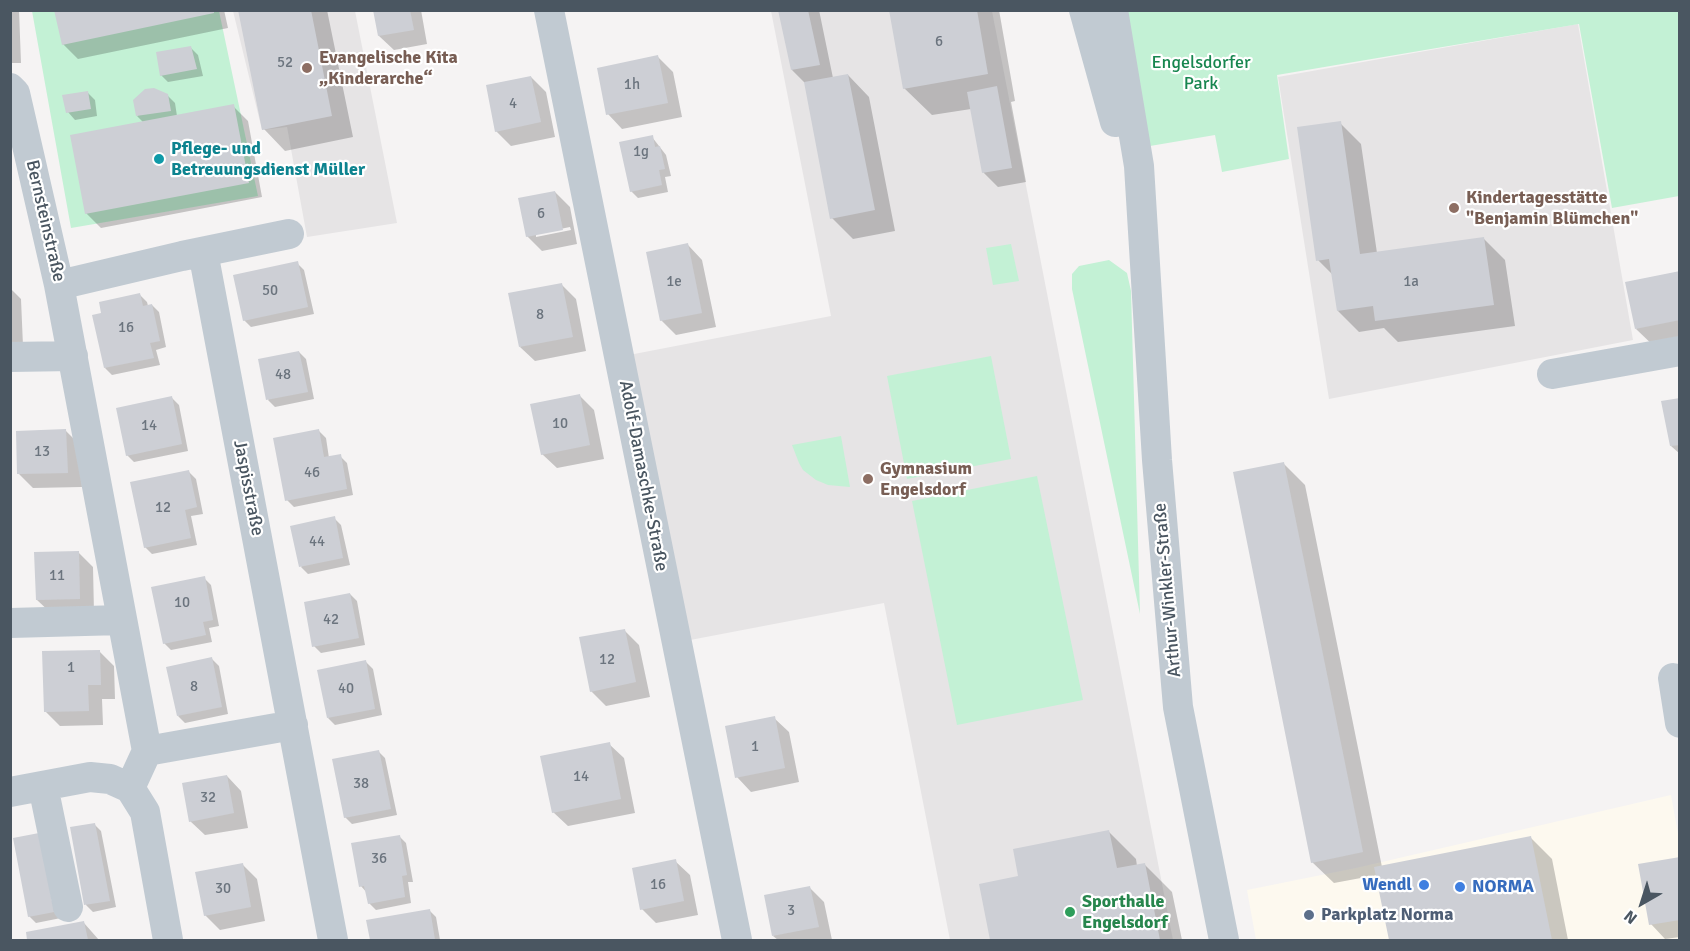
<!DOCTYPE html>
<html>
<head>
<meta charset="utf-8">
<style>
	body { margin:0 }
	#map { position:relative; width:1690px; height:951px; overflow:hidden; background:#f5f3f3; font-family:Signika,sans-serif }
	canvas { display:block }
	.frame { position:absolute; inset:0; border:12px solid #4a5661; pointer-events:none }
	.north { position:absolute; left:1612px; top:873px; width:60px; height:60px; -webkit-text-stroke:4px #fff; paint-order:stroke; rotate:219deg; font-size:16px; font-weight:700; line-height:24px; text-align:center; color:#4a5661 }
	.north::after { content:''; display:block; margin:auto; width:21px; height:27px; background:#4a5661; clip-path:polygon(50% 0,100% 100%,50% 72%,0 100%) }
</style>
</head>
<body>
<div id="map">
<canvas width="1690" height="951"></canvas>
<div class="frame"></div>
<div class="north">N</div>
</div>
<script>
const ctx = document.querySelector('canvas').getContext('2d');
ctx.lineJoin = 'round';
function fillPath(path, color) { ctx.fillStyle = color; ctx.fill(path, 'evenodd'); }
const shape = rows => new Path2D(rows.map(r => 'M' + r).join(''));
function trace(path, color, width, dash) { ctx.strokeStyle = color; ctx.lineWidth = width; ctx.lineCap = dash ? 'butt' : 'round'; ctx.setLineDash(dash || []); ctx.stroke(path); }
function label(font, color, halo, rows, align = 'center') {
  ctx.font = font + ' Signika,sans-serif'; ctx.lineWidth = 4.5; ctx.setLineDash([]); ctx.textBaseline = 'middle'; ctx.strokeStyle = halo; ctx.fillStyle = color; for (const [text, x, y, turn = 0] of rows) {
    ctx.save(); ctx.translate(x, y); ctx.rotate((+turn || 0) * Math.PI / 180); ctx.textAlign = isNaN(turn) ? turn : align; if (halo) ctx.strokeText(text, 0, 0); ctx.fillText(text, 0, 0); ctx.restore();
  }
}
const commercial = shape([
	[1671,795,1679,839,1679,940,1256,940,1247,890,1356,868]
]);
const education = shape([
	[233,11,355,11,397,223,307,237,287,127,262,130],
	[771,11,992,11,1173,940,950,940,884,603,685,641,629,355,831,316],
	[1578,24,1633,340,1329,399,1278,77]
]);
const green = shape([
	[32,11,219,11,258,196,71,228],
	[1124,11,1679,11,1679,196,1612,208,1579,24,1277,75,1289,159,1222,172,1215,135,1150,146],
	[1011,244,1019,281,993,285,986,248],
	[1109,260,1127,273,1131,291,1140,614,1072,289,1072,274,1079,266],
	[991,356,1011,459,907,479,887,376],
	[841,436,850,487,828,485,816,480,803,470,799,463,792,445],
	[1037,476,1083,700,957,725,912,501]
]);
const shadow = shape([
	[10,10,19,10,21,63,10,63],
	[56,10,224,10,228,28,78,59,63,44],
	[240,10,327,10,353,137,285,151,264,129],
	[374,10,421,10,427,44,394,50,379,36],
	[780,10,819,10,833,78,848,75,869,97,895,231,853,239,832,218,806,84,792,70],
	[891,10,999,10,1015,101,1011,102,1026,182,998,187,983,172,971,109,932,115,904,88],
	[191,48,198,55,203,76,168,82,161,75],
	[658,57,673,72,682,117,622,129,608,114],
	[531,77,546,92,555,137,511,146,496,131],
	[88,93,95,100,97,116,75,120,68,112],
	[167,95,175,103,177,116,233,106,248,121,262,197,101,228,86,213,144,123,137,116],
	[1340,123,1361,144,1377,253,1483,238,1505,260,1515,326,1398,342,1384,328,1359,332,1338,311,1333,275,1318,260],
	[652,137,666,155,671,176,665,177,668,192,638,198,631,191],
	[555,192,570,207,577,244,542,251,527,236],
	[570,227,571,230,536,237,536,234],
	[688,245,702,260,716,327,676,335,661,320],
	[297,263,304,270,314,314,251,327,244,320],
	[1680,272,1680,346,1658,350,1636,329],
	[561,284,576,299,586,351,535,361,520,347],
	[10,288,21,299,23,346,10,347],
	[140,295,147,302,148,306,152,305,159,312,166,347,156,350,160,365,112,375,105,368],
	[299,352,306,359,314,399,275,407,268,400],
	[580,396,594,410,604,459,557,468,542,454],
	[172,398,179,405,188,451,134,462,127,455],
	[1680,399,1680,454,1671,446],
	[66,431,80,445,82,487,33,488,19,474],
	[319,431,326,438,329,458,340,456,347,463,353,495,294,507,287,500],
	[1284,464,1305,485,1382,867,1530,837,1552,859,1568,940,1390,940,1377,875,1334,883,1312,862],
	[189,472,196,479,203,514,191,516,197,545,152,554,145,547],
	[334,518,341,525,350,565,308,574,301,567],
	[78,552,93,567,94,613,52,614,37,600],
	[10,572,12,614,10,614],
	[204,578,211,585,219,626,209,628,212,642,171,650,164,643],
	[350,594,357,601,365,645,321,653,314,646],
	[624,630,639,645,650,697,606,706,591,691],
	[99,651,114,666,115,699,102,699,103,725,60,726,45,711],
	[212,659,219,666,228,714,185,723,178,716],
	[366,662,373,669,382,715,335,725,328,718],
	[10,677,12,714,10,714],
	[774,718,789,732,799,782,751,792,737,777],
	[609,744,624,758,635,813,568,826,553,812],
	[378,751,385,758,397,815,352,824,345,817],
	[227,776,241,791,248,828,205,835,190,821],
	[94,824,101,831,116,907,93,912,86,905],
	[1109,832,1136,859,1137,866,1144,864,1172,892,1182,940,992,940,981,885,1020,877],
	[399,836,406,843,413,882,408,882,411,903,376,910,369,903,367,893,361,886],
	[15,839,61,918,36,923,29,916],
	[1680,858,1680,937,1665,939,1651,924],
	[675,861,690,875,698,915,656,923,642,909],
	[242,864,257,879,265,921,220,930,205,915],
	[810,888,824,902,832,940,778,940,773,936],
	[429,910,436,917,440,940,371,940,368,921],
	[84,923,99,940,29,940,27,934]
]);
const building = shape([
	[54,10,214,10,214,13,62,45],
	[238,10,311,10,332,116,262,130],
	[373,10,410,10,414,30,378,36],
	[778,10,808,10,820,65,791,70],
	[889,10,977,10,988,74,903,89],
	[191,46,197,69,160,76,156,52],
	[658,55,668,103,606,115,597,68],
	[848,74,875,210,830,219,804,82],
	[531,76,541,122,495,132,486,85],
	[997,86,1012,168,982,173,967,92],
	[154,88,168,94,171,111,136,116,133,100,145,89],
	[88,91,91,109,66,113,62,95],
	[234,104,249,183,85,214,70,135],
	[1341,121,1360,254,1484,237,1494,305,1375,321,1373,306,1337,311,1329,259,1316,261,1297,127],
	[653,135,655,147,660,146,665,169,659,170,662,185,630,192,619,142],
	[555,191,563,230,526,237,518,198],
	[688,243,702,313,660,321,646,252],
	[298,261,308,307,243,321,233,275],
	[1680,271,1680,320,1635,329,1625,282],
	[562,283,573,337,519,347,508,293],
	[140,293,143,306,152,304,160,341,150,343,154,358,104,368,92,315,101,313,99,302],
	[299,351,308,392,266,400,258,359],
	[580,394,590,445,541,455,530,404],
	[172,396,182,444,126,456,116,408],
	[1680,398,1680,445,1670,446,1661,401],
	[66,429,68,473,17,474,16,431],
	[319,429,324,457,341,454,347,489,285,501,273,438],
	[1284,462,1363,852,1311,863,1233,472],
	[189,470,197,507,185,510,191,538,144,548,130,482],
	[335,516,343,558,299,567,290,526],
	[79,551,80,599,36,600,34,552],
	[205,576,213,620,203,622,206,635,163,644,151,587],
	[350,593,359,638,312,647,304,602],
	[625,629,636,682,590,692,579,637],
	[100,650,101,685,88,685,89,711,44,712,42,651],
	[212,657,222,707,177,716,166,667],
	[366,660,375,709,327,718,317,670],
	[775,716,785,768,735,778,725,726],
	[610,742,621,799,552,813,540,756],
	[379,750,391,809,344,818,332,759],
	[227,775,234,813,189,822,182,783],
	[95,823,110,901,84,905,70,827],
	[1109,830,1117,868,1145,863,1160,940,990,940,979,884,1018,876,1013,849],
	[39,833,54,912,28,917,13,838],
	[400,835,407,875,402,876,405,897,368,904,364,886,359,887,351,843],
	[1531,836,1552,940,1389,940,1374,867],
	[1680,857,1680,920,1649,925,1638,864],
	[676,859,684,901,640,910,632,868],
	[243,863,251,907,204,916,195,872],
	[810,886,819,927,772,936,764,895],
	[430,909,435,940,370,940,366,920],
	[84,921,88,940,27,940,26,932]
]);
const minor = shape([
	[549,10,737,940],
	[1084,10,1115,122],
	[1113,10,1139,166,1157,460,1178,707,1224,940],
	[10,88,15,93,59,285,147,751,130,788],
	[203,252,333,940],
	[59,285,182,256,289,234],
	[10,357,73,356],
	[1552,374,1680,351],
	[10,623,122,620],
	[1673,678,1680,723],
	[147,751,293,725],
	[43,786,68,907],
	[130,788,145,812,168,940],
	[10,792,90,777,110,779,130,788]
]);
const markers = [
	[307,68,6,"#8d6e63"],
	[159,159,6,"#0f9aa8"],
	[1454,208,6,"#8d6e63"],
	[868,479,6,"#8d6e63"],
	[1424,885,6,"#3f7fe0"],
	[1460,887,6,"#3f7fe0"],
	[1070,912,6,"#2e9e5b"],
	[1309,915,6,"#5c6f8a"]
];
const numberNames = [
	["6",939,42],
	["52",285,63],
	["1h",632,85],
	["4",513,104],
	["1g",641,152],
	["6",541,214],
	["1e",674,282],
	["1a",1411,282],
	["50",270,291],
	["8",540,315],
	["16",126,328],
	["48",283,375],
	["10",560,424],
	["14",149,426],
	["13",42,452],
	["46",312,473],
	["12",163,508],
	["44",317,542],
	["11",57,576],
	["10",182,603],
	["42",331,620],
	["12",607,660],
	["1",71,668],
	["8",194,687],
	["40",346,689],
	["1",755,747],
	["14",581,777],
	["38",361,784],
	["32",208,798],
	["36",379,859],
	["16",658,885],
	["30",223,889],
	["3",791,911]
];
const educationNames = [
	["Evangelische Kita",319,58],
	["„Kinderarche“",319,79],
	["Kindertagesstätte",1466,198],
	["\"Benjamin Blümchen\"",1466,219],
	["Gymnasium",880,469],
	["Engelsdorf",880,490]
];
const parkNames = [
	["Engelsdorfer",1201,63],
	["Park",1201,84]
];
const cultureNames = [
	["Pflege- und",171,149],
	["Betreuungsdienst Müller",171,170]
];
const streetNames = [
	["Bernsteinstraße",45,221,77],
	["Adolf-Damaschke-Straße",643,476,79],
	["Jaspisstraße",248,488,79],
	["Arthur-Winkler-Straße",1168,590,-95]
];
const shopNames = [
	["Wendl",1412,885],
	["NORMA",1472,887,"left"]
];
const leisureNames = [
	["Sporthalle",1082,902],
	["Engelsdorf",1082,923]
];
const serviceNames = [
	["Parkplatz Norma",1321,915]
];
fillPath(commercial, '#fdf9ef');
fillPath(education, '#e6e4e5');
fillPath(green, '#c3f1d5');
fillPath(shadow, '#0003');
fillPath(building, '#cdcfd5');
trace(minor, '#c1cad2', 30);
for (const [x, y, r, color] of markers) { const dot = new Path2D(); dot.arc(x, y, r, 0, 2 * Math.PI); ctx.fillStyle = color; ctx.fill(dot); trace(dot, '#fff', 2); }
label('15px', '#6b747e', null, numberNames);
label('bold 18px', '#785e54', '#fff', educationNames, 'left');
label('18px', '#17864f', '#fff', parkNames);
label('bold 18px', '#0d838f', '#fff', cultureNames, 'left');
label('18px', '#4a5661', '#fff', streetNames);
label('bold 18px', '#366cbe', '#fff', shopNames, 'right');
label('bold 18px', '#27864d', '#fff', leisureNames, 'left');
label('bold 18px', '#4e5e75', '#fff', serviceNames, 'left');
</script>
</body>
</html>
